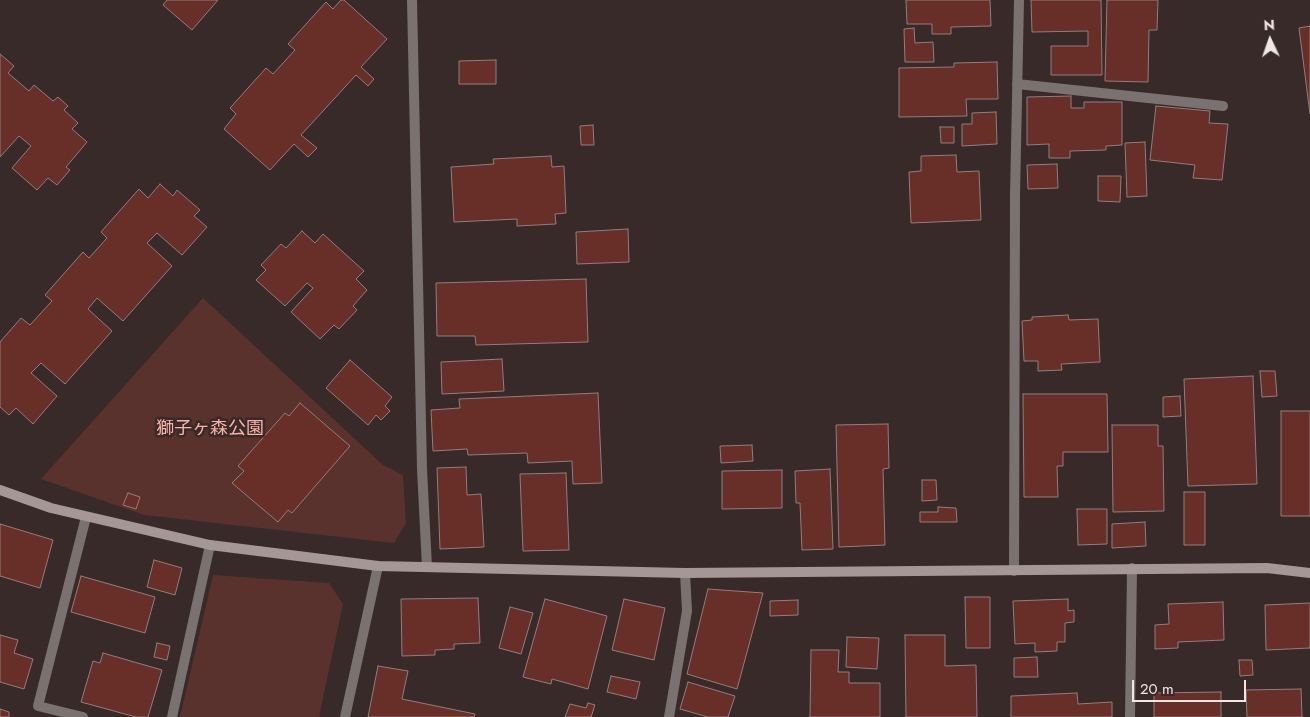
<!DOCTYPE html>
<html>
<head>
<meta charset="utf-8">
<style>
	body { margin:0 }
	#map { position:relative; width:1310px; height:717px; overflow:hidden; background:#382a28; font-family:Jost,sans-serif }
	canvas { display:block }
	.north { position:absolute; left:1245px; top:15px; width:50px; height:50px; -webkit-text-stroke:4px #382a28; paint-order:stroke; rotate:357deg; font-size:14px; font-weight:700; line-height:20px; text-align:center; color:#f0e6e4 }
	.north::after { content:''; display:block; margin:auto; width:18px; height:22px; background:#f0e6e4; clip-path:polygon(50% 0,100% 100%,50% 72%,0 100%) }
	.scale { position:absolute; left:1132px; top:680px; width:114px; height:22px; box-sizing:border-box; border:2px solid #f0e6e4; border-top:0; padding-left:6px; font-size:15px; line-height:18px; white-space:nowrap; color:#f0e6e4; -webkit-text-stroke:4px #382a28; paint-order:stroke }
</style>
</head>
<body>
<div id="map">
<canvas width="1310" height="717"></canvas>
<div class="north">N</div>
<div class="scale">20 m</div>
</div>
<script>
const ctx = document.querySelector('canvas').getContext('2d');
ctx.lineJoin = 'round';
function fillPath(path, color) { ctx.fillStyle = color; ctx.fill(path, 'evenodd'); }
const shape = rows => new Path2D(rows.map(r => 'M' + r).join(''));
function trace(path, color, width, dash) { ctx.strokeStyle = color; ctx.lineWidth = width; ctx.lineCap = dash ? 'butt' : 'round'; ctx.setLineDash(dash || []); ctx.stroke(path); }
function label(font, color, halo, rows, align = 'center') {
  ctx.font = font + ' Jost,"Noto Sans JP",sans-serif'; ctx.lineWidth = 5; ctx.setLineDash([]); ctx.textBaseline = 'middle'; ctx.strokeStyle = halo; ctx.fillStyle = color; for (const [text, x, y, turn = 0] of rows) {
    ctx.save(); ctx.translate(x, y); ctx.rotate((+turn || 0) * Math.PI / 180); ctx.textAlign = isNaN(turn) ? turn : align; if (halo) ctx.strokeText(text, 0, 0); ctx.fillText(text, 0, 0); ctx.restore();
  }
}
const green = shape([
	[203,298,383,465,403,475,406,523,394,543,144,515,41,479],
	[213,575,329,583,343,604,319,717,180,717]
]);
const building = shape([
	[167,0,218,0,192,30,163,5,167,0],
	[341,0,344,0,387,39,361,67,374,79,368,86,356,75,301,135,317,148,308,157,294,144,270,170,224,129,236,114,230,108,266,68,273,74,295,50,288,44,326,2,333,9,341,0],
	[906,0,990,0,991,26,951,27,951,34,932,34,932,24,907,24,906,0],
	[1031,0,1101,0,1102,75,1051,75,1051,46,1088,46,1088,31,1032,32,1031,0],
	[1107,0,1158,0,1157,30,1149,30,1148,82,1105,81,1107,0],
	[1310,26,1310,114,1299,28,1310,26],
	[914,28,915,43,933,42,934,62,905,62,904,29,914,28],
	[0,54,14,66,8,73,29,91,34,85,53,101,58,97,68,106,64,110,78,123,72,129,87,142,66,167,70,170,57,185,48,178,37,190,12,168,31,146,19,136,0,157,0,54],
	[496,60,496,84,459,84,459,61,496,60],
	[997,62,998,99,966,99,967,116,899,117,899,68,954,67,954,63,997,62],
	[1071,96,1071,108,1084,108,1084,102,1122,102,1122,145,1106,146,1106,150,1070,151,1070,158,1049,158,1049,144,1027,145,1027,97,1071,96],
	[1156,106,1210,111,1209,123,1228,124,1222,180,1193,178,1195,165,1150,160,1156,106],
	[996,112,997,144,962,146,962,124,972,124,972,113,996,112],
	[593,125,594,145,581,145,580,126,593,125],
	[940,127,954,127,954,143,941,143,940,127],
	[1145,142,1147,196,1127,197,1125,143,1145,142],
	[956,155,957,172,979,171,981,220,911,223,909,172,921,171,921,156,956,155],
	[551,156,552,167,564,166,566,213,555,214,556,224,517,226,517,219,454,222,451,167,494,164,493,159,551,156],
	[1057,164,1058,188,1028,189,1027,165,1057,164],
	[1098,176,1121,176,1120,202,1098,201,1098,176],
	[160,184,173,196,177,190,200,210,194,216,207,227,182,255,157,233,147,243,172,266,123,321,97,298,88,309,112,331,65,384,41,363,31,373,57,396,33,424,16,408,9,415,0,407,0,342,21,318,30,325,52,301,45,295,83,252,89,258,107,238,101,232,139,189,148,198,160,184],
	[628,229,629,262,577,264,576,232,628,229],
	[302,231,315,243,323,234,364,271,356,279,367,290,353,306,357,310,339,329,334,325,320,339,291,312,313,288,307,283,285,306,256,280,266,270,261,265,281,244,286,248,302,231],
	[586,279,588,342,476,345,475,336,437,336,436,283,586,279],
	[1068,315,1069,320,1098,319,1100,362,1061,364,1062,370,1038,371,1038,361,1024,361,1022,321,1032,320,1032,317,1068,315],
	[502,359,504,391,442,394,441,362,502,359],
	[350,360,392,397,385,406,390,411,381,420,376,415,368,425,326,388,350,360],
	[1260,371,1275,371,1277,396,1262,397,1260,371],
	[1253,376,1257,484,1188,486,1184,379,1253,376],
	[598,393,602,483,573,484,572,461,528,463,527,453,468,455,467,449,433,451,431,410,460,408,459,399,598,393],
	[1023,394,1107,394,1108,452,1063,452,1063,466,1057,466,1058,497,1024,497,1023,394],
	[1180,396,1181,416,1163,417,1163,397,1180,396],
	[300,403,350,446,292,513,288,510,278,522,232,483,244,471,238,466,285,413,289,416,300,403],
	[1281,411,1310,411,1310,516,1281,516,1281,411],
	[888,424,889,468,883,469,885,545,839,547,836,425,888,424],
	[1112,425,1158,425,1158,446,1163,446,1164,511,1113,512,1112,425],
	[752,445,753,461,721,463,720,446,752,445],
	[466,467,467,495,481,494,484,547,440,549,437,468,466,467],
	[830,469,833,549,802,550,800,503,796,503,795,471,830,469],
	[782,470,782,508,722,509,722,471,782,470],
	[566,473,569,550,523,551,520,474,566,473],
	[922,480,936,480,937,500,922,501,922,480],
	[1184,492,1205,492,1205,545,1184,545,1184,492],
	[128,493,140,497,136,509,123,505,128,493],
	[938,507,956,508,957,522,920,522,920,512,938,512,938,507],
	[1077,509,1107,509,1107,544,1078,545,1077,509],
	[1145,522,1146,546,1112,548,1112,524,1145,522],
	[0,524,53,540,40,588,0,576,0,524],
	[154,560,182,568,175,595,147,587,154,560],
	[81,576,155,597,145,633,71,612,81,576],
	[708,589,763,593,737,689,687,674,708,589],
	[965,597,990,597,990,648,966,648,965,597],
	[478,598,480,643,454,644,454,649,435,650,435,655,402,656,401,599,478,598],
	[545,599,607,616,588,689,552,679,551,684,523,677,545,599],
	[624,599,665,608,654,660,612,650,624,599],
	[1068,599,1068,611,1074,610,1074,622,1065,623,1065,642,1057,642,1057,651,1035,652,1035,643,1015,644,1013,601,1068,599],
	[798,600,798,615,770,616,770,601,798,600],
	[1223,602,1224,640,1178,642,1178,648,1155,649,1155,625,1169,624,1168,604,1223,602],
	[1310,603,1310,648,1266,650,1265,605,1310,603],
	[510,607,533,613,521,654,499,648,510,607],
	[0,635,18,640,14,653,33,659,24,689,0,682,0,635],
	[905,635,945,635,945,666,976,665,977,717,906,717,905,635],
	[847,637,879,638,877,669,846,667,847,637],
	[157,643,170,646,167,660,154,657,157,643],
	[811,650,839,650,838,672,849,672,849,683,880,683,880,717,810,717,811,650],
	[103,653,162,670,148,717,136,717,81,702,93,661,100,663,103,653],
	[1037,657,1038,677,1014,677,1014,658,1037,657],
	[1239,660,1252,660,1253,675,1240,676,1239,660],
	[378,666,408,671,402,699,475,714,474,717,368,717,378,666],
	[611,676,640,682,636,699,607,692,611,676],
	[688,682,735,696,728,717,708,717,680,709,688,682],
	[1301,689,1302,717,1247,717,1246,690,1301,689],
	[1221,692,1221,717,1154,717,1154,693,1221,692],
	[1077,693,1078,704,1112,702,1112,717,1011,717,1011,696,1077,693],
	[588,703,595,705,591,717,565,717,570,704,586,708,588,703],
	[0,709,9,712,9,717,0,717,0,709]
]);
const street = shape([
	[412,0,422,469,427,567],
	[1017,84,1223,106],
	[1014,571,1015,196,1019,0],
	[83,717,38,706,86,517],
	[172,717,210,545],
	[345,717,378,566],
	[669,717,687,611,685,573],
	[1130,717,1132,568]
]);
const secondary = shape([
	[0,490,51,508,210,545,378,566,685,573,1267,568,1310,573]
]);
const parkNames = [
	["獅子ヶ森公園",210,430]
];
fillPath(green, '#59322d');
fillPath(building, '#682e28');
trace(building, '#907f7d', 1);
trace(street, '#797270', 10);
trace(secondary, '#a49796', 10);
label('18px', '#feb1a7', '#382a28', parkNames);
</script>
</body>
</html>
